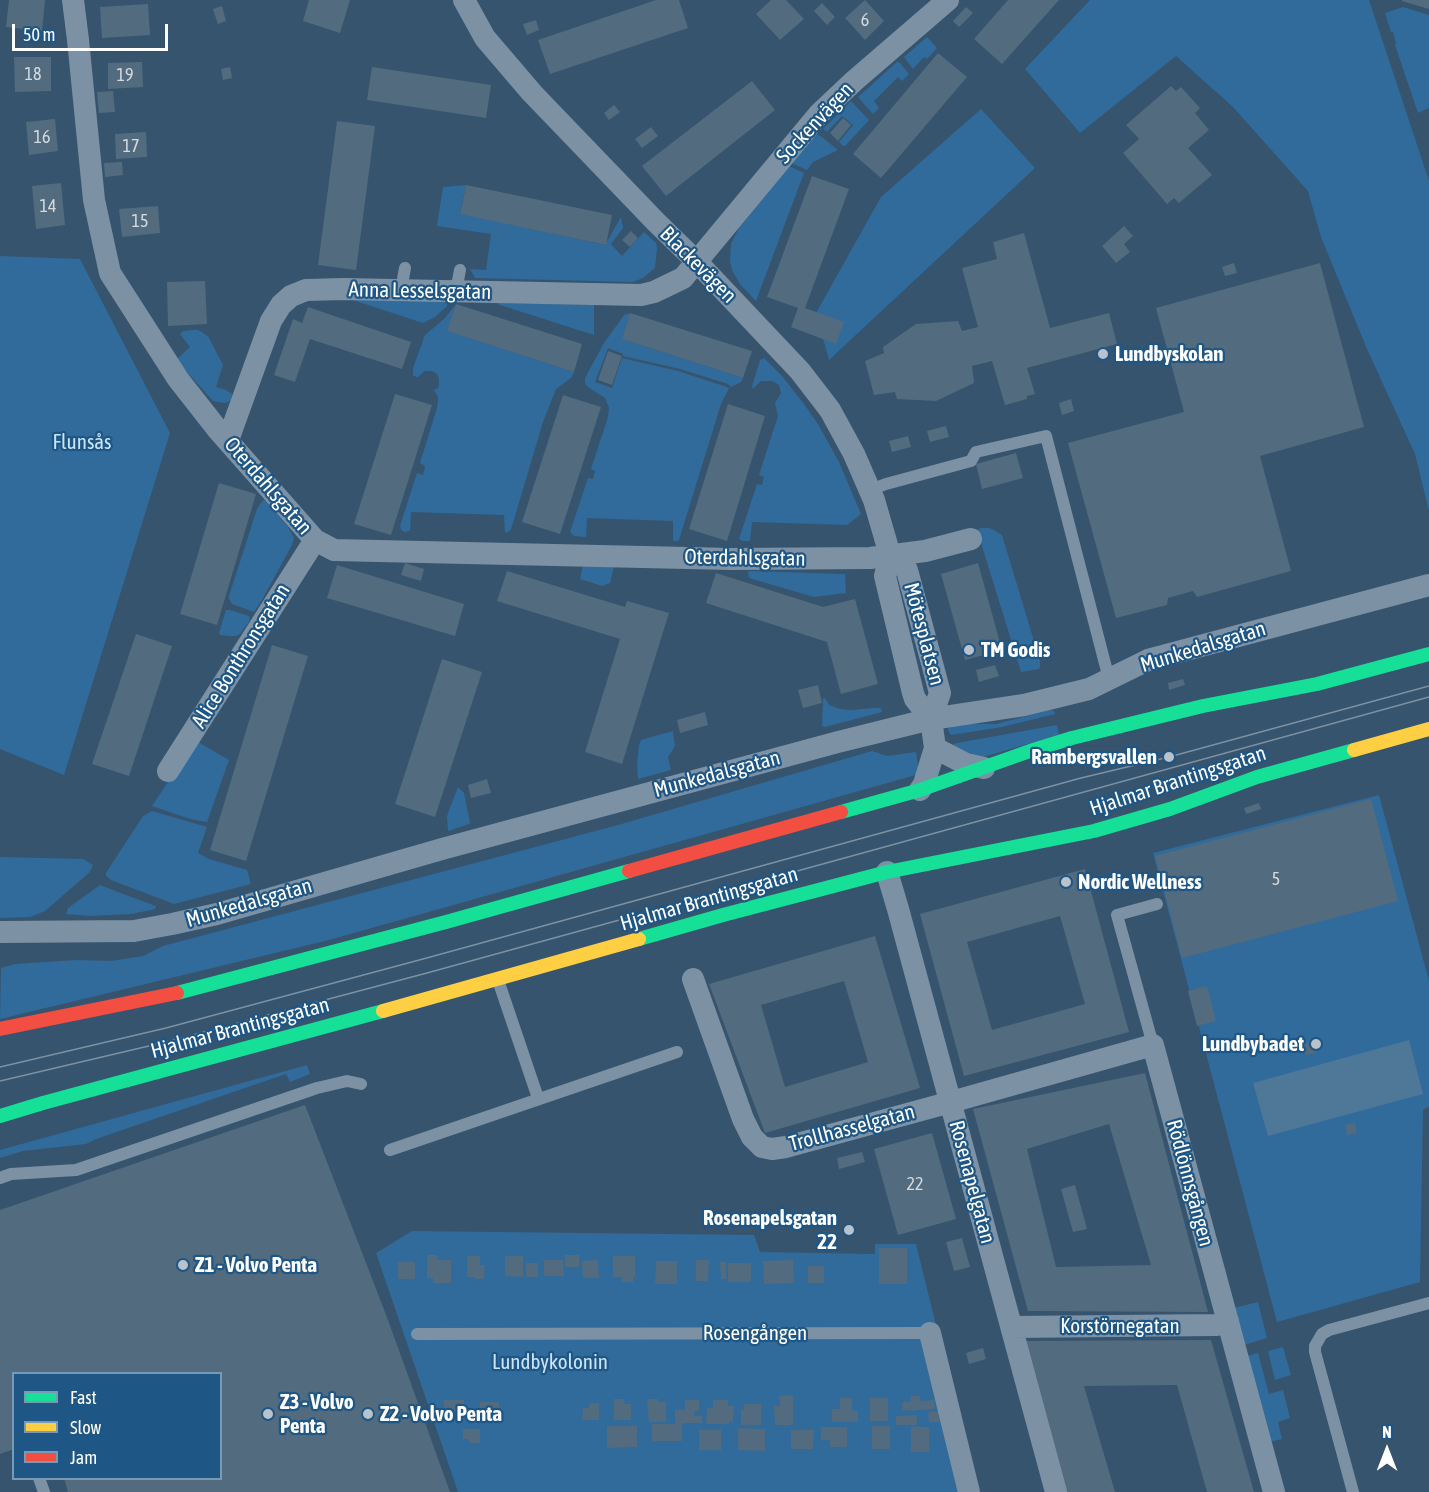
<!DOCTYPE html>
<html>
<head>
<meta charset="utf-8">
<style>
	body { margin:0 }
	#map { position:relative; width:1429px; height:1492px; overflow:hidden; background:#36546e; font-family:"Asap Condensed",sans-serif }
	canvas { display:block }
	.legend { position:absolute; left:12px; top:1372px; width:210px; height:108px; box-sizing:border-box; background:#1e5686; border:2px solid #789ab6; margin:0; padding:8px 10px; list-style:none; font-size:18px; color:#fff }
	.legend li { display:flex; align-items:center; gap:12px; height:30px }
	.legend b { width:30px; border:2px solid #789ab6 }
	.north { position:absolute; left:1357px; top:1420px; width:60px; height:60px; -webkit-text-stroke:4px #1e5686; paint-order:stroke; rotate:0deg; font-size:16px; font-weight:700; line-height:24px; text-align:center; color:#fff }
	.north::after { content:''; display:block; margin:auto; width:21px; height:27px; background:#fff; clip-path:polygon(50% 0,100% 100%,50% 72%,0 100%) }
	.scale { position:absolute; left:12px; top:24px; width:156px; height:27px; box-sizing:border-box; border:3px solid #fff; border-top:0; padding-left:8px; font-size:18px; line-height:21px; white-space:nowrap; color:#fff; -webkit-text-stroke:4px #1e5686; paint-order:stroke }
</style>
</head>
<body>
<div id="map">
<canvas width="1429" height="1492"></canvas>
<ul class="legend">
<li><b style="height:8px;background:#16e098"></b>Fast</li>
<li><b style="height:8px;background:#ffcf43"></b>Slow</li>
<li><b style="height:8px;background:#f24e42"></b>Jam</li>
</ul>
<div class="north">N</div>
<div class="scale">50 m</div>
</div>
<script>
const ctx = document.querySelector('canvas').getContext('2d');
ctx.lineJoin = 'round';
function fillPath(path, color) { ctx.fillStyle = color; ctx.fill(path, 'evenodd'); }
const shape = rows => new Path2D(rows.map(r => 'M' + r).join(''));
function trace(path, color, width, dash) { ctx.strokeStyle = color; ctx.lineWidth = width; ctx.lineCap = dash ? 'butt' : 'round'; ctx.setLineDash(dash || []); ctx.stroke(path); }
function label(font, color, halo, rows, align = 'center') {
  ctx.font = font + ' "Asap Condensed",sans-serif'; ctx.lineWidth = 4.5; ctx.setLineDash([]); ctx.textBaseline = 'middle'; ctx.strokeStyle = halo; ctx.fillStyle = color; for (const [text, x, y, turn = 0] of rows) {
    ctx.save(); ctx.translate(x, y); ctx.rotate((+turn || 0) * Math.PI / 180); ctx.textAlign = isNaN(turn) ? turn : align; if (halo) ctx.strokeText(text, 0, 0); ctx.fillText(text, 0, 0); ctx.restore();
  }
}
const green = shape([
	[1090,0,1369,0,1429,181,1429,511,1415,454,1367,349,1321,237,1308,191,1233,107,1176,56,1080,133,1025,69],
	[1403,7,1429,15,1429,108,1418,113,1395,45,1396,42,1393,32,1391,32,1385,13],
	[927,37,937,48,927,59,924,57,913,69,904,57],
	[897,62,900,63,909,74,902,81,898,77,874,101,879,108,873,114,858,97],
	[851,101,869,120,845,146,843,146,839,142,853,125,842,116,827,132,823,129],
	[981,109,1035,168,829,360,816,313,881,197],
	[816,134,822,137,838,150,813,162,807,170,791,163],
	[789,166,804,173,756,301,740,284,732,270,730,261,731,244,739,228],
	[466,185,460,213,605,245,621,217,623,228,611,244,622,256,644,232,656,243,657,248,655,268,643,278,633,282,475,278,470,269,486,270,491,234,437,226,443,187],
	[0,256,80,259,170,433,64,775,0,749],
	[350,299,449,301,446,307,435,317,423,323],
	[497,303,594,305,594,335,500,305],
	[456,304,448,331,574,372,571,378,556,389,543,422,512,526,510,531,505,533,504,515,411,512,410,531,404,532,401,529,400,526,417,473,423,475,425,466,420,463,437,408,438,402,438,397,434,390,438,388,439,385,439,379,437,374,432,371,425,371,418,377,416,377,413,375,413,368,425,335,444,319],
	[630,313,622,339,743,378,741,382,731,387,728,384,680,369,623,356,623,354,608,348,595,382,612,388,622,358,678,371,724,386,729,388,721,404,679,540,678,541,673,541,673,521,587,518,586,537,574,536,570,532,588,478,593,479,595,471,591,469,608,417,609,408,605,398,588,387,585,383,585,378,604,343,624,315],
	[194,330,198,330,208,336,223,365,216,387,226,390,231,393,232,395,231,400,228,402,224,403,213,401,176,360,190,347,180,334,183,331],
	[764,358,782,376,804,404,818,424,839,462,861,514,847,525,752,522,750,541,742,541,739,539,757,484,762,485,764,477,759,475,778,416,775,403,781,393,779,385,772,381,761,381,753,389,752,386,760,360],
	[263,500,266,501,288,527,294,538,292,545,262,600,254,612,232,604,229,599,229,596,257,509],
	[981,528,990,528,1002,535,1040,661,1040,667,1039,669,1021,672,977,530],
	[583,565,614,566,610,583,602,586,580,579],
	[748,571,845,574,846,593,814,597,749,578],
	[226,610,230,610,249,616,250,620,240,634,236,636,228,636,220,635,219,633],
	[825,698,829,705,840,709,851,710,873,708,881,708,882,712,825,727,822,726,823,699],
	[1050,710,1054,711,1055,714,1002,727,951,735,948,730,948,728,954,724,996,724],
	[1057,725,1059,735,976,759,956,748,953,744,957,743],
	[673,731,675,746,668,757,671,770,638,779,637,764,639,745,641,740],
	[198,742,229,760,207,822,190,819,152,806,194,743],
	[872,751,887,756,916,752,918,766,916,775,329,940,0,1019,1,968,15,964,77,960,111,961,143,956,163,946,618,825],
	[458,787,464,793,470,822,469,824,448,831,447,816],
	[1379,795,1429,981,1429,1107,1423,1110,1420,1282,1277,1322,1153,853],
	[152,811,207,827,198,853,209,859,247,870,251,884,174,904,111,880,106,876,106,873,143,816],
	[0,857,83,859,93,865,90,872,45,911,30,917,0,918],
	[100,885,126,895,156,906,155,909,151,910,131,914,91,916,66,914,68,908],
	[307,1065,310,1074,290,1082,286,1074,96,1139,86,1144,23,1151,0,1158,0,1150],
	[412,1231,754,1235,760,1252,875,1254,875,1244,916,1244,977,1492,458,1492,376,1253],
	[1258,1302,1267,1338,1244,1345,1234,1308],
	[1283,1347,1291,1375,1275,1380,1268,1351],
	[1258,1353,1269,1394,1283,1390,1290,1418,1278,1422,1282,1439,1269,1442,1247,1356]
]);
const water = shape([
	[1409,1040,1423,1094,1268,1136,1253,1083]
]);
const building = shape([
	[9,0,45,0,42,31,6,27],
	[309,0,350,0,340,33,303,21],
	[656,0,679,0,688,28,550,74,538,40],
	[771,0,786,0,804,19,780,40,756,14],
	[865,0,884,21,865,40,845,18],
	[1008,0,1059,0,1002,64,974,39],
	[1402,0,1429,0,1429,9,1402,1],
	[822,3,835,17,827,25,814,11],
	[148,4,150,35,102,38,100,7],
	[222,6,226,21,218,24,213,9],
	[966,7,973,13,959,27,953,21],
	[536,20,539,30,527,35,523,24],
	[938,53,967,77,881,178,853,154],
	[14,57,51,57,51,91,15,92],
	[142,62,143,87,108,89,108,63],
	[230,67,232,78,223,80,221,69],
	[372,67,491,85,486,118,367,100],
	[752,81,775,110,666,196,642,166],
	[1171,86,1176,91,1181,87,1200,108,1195,113,1209,130,1188,148,1212,175,1179,203,1174,198,1167,204,1123,153,1139,139,1126,125],
	[113,91,115,112,99,113,97,92],
	[614,105,620,112,609,120,604,113],
	[843,118,851,125,838,141,830,133],
	[55,119,58,151,29,155,26,122],
	[337,121,375,126,356,270,318,265],
	[651,127,658,136,642,148,635,139],
	[146,132,147,157,116,159,115,134],
	[122,162,123,175,105,177,104,163],
	[812,176,849,189,805,308,844,322,836,344,791,327,798,308,767,297],
	[61,183,65,225,36,229,32,186],
	[466,185,612,215,606,245,460,214],
	[158,206,160,233,122,237,119,209],
	[1124,226,1133,236,1124,244,1130,252,1116,263,1102,246],
	[631,231,638,238,630,247,622,240],
	[1024,233,1050,328,1109,313,1117,344,1027,368,1035,394,1027,396,1027,399,1005,405,992,361,972,366,974,383,936,401,897,399,895,392,874,395,865,361,884,353,883,347,916,324,958,321,962,331,978,327,962,268,997,259,993,242],
	[1234,263,1237,273,1225,276,1222,267],
	[1320,263,1364,427,1260,456,1291,571,1197,597,1193,591,1168,598,1167,605,1116,618,1068,443,1184,412,1156,308],
	[205,281,207,324,168,326,167,282],
	[456,304,582,344,574,372,447,331],
	[308,307,411,342,402,369,310,339,295,382,274,375,293,319,302,323],
	[630,313,752,351,743,378,622,339],
	[608,351,622,356,612,385,598,380],
	[395,394,432,405,391,535,354,524],
	[563,395,601,407,560,534,522,522],
	[1071,399,1074,411,1062,415,1059,403],
	[728,404,765,416,727,541,689,529],
	[946,426,949,437,930,442,927,431],
	[908,436,911,447,892,452,889,441],
	[1016,453,1023,478,982,489,976,464],
	[219,483,256,494,217,625,180,614],
	[405,563,424,569,421,581,401,575],
	[978,563,1002,650,965,660,941,574],
	[337,565,464,604,455,636,327,598],
	[507,571,625,607,627,601,669,613,622,764,585,752,620,639,497,601],
	[716,573,823,607,855,599,878,684,841,694,827,642,706,603],
	[136,634,172,646,129,776,92,764],
	[272,645,308,656,246,861,210,850],
	[442,659,482,672,435,817,395,804],
	[995,665,999,676,979,682,976,670],
	[1183,679,1185,685,1169,690,1168,683],
	[818,685,822,703,803,708,798,690],
	[705,712,708,725,680,733,677,720],
	[487,779,491,793,471,798,468,785],
	[1371,799,1398,901,1182,958,1155,856],
	[1259,803,1261,809,1246,814,1244,808],
	[1085,869,1129,1032,964,1076,920,914],
	[1060,916,1085,1004,992,1030,967,942],
	[875,936,920,1088,765,1133,709,984],
	[844,981,868,1062,785,1087,761,1005],
	[1207,986,1216,1021,1197,1026,1188,991],
	[1313,1041,1316,1053,1306,1055,1303,1044],
	[1145,1073,1208,1312,1028,1311,973,1109],
	[1109,1124,1151,1265,1056,1267,1027,1149],
	[305,1105,388,1320,450,1492,68,1492,64,1478,220,1478,220,1374,14,1374,14,1449,0,1454,0,1210],
	[1355,1123,1357,1133,1347,1135,1345,1125],
	[932,1133,956,1219,898,1235,874,1149],
	[862,1152,865,1162,839,1169,837,1158],
	[1075,1185,1087,1229,1073,1232,1061,1189],
	[962,1238,970,1267,954,1271,946,1242],
	[879,1248,907,1248,907,1284,879,1284],
	[427,1255,437,1255,437,1260,451,1260,451,1283,433,1283,433,1278,427,1278],
	[565,1255,579,1255,579,1267,565,1267],
	[467,1256,480,1256,480,1265,485,1265,484,1279,475,1279,475,1277,467,1277],
	[505,1256,523,1256,523,1277,505,1276],
	[613,1256,635,1256,635,1277,633,1277,633,1282,622,1282,622,1277,613,1277],
	[544,1260,563,1260,564,1276,544,1276],
	[598,1260,599,1278,583,1278,582,1261],
	[696,1260,709,1260,708,1281,696,1281],
	[793,1260,794,1283,764,1284,763,1261],
	[656,1261,677,1261,677,1284,655,1284],
	[398,1262,415,1262,415,1279,398,1279],
	[720,1262,726,1262,726,1279,721,1279],
	[526,1263,538,1263,538,1277,526,1277],
	[728,1263,751,1263,751,1282,728,1282],
	[808,1266,824,1266,824,1283,808,1283],
	[1211,1340,1254,1492,1207,1492,1177,1385,1084,1386,1115,1492,1067,1492,1024,1341],
	[983,1348,986,1359,969,1364,966,1353],
	[793,1395,793,1425,775,1425,774,1406,780,1406,779,1396],
	[911,1396,920,1396,920,1401,934,1400,935,1409,903,1411,902,1402,911,1402],
	[840,1398,852,1398,852,1411,858,1411,858,1422,832,1422,832,1409,840,1409],
	[870,1398,888,1398,888,1421,870,1421],
	[614,1399,624,1399,624,1404,631,1404,631,1420,614,1420],
	[647,1399,658,1399,658,1402,666,1402,666,1422,649,1422],
	[444,1400,464,1400,464,1417,444,1417],
	[685,1400,699,1400,699,1411,694,1411,694,1416,702,1416,702,1423,682,1423,682,1441,652,1441,652,1424,675,1424,675,1410,685,1410],
	[713,1400,728,1400,728,1406,734,1406,733,1421,729,1421,729,1424,706,1424,707,1408,713,1408],
	[480,1402,499,1402,499,1419,480,1419],
	[590,1403,599,1403,599,1420,582,1420,583,1408,589,1408],
	[744,1404,761,1404,761,1425,741,1425,741,1410,744,1410],
	[941,1411,941,1422,929,1422,928,1412],
	[917,1415,917,1425,896,1425,896,1416],
	[607,1426,637,1426,637,1447,607,1448],
	[872,1426,890,1426,890,1449,872,1449],
	[821,1427,847,1427,847,1447,830,1447,830,1440,821,1440],
	[911,1427,929,1427,929,1452,911,1452],
	[738,1428,765,1429,765,1451,738,1450],
	[463,1429,480,1429,480,1443,469,1443,469,1439,463,1439],
	[699,1430,721,1430,721,1450,699,1450],
	[791,1430,814,1430,813,1449,791,1449]
]);
const lane = shape([
	[401,290,405,268],
	[456,291,460,270],
	[870,490,886,484,971,461,976,452,1046,436,1109,679],
	[498,980,538,1098],
	[1153,1045,1117,915,1157,904],
	[390,1150,677,1052],
	[0,1178,11,1174,76,1170,317,1088,347,1081,361,1084],
	[417,1334,930,1333],
	[39,1478,44,1492],
	[1353,1492,1315,1352,1315,1346,1322,1334,1329,1330,1429,1303]
]);
const street = shape([
	[73,0,78,40,94,200,110,273,178,379,218,430,315,540,334,550,731,559,870,558,925,551,971,539],
	[464,0,485,38,532,93,656,222,697,262,800,371,830,410,854,454,874,500,890,555],
	[228,440,271,321,281,305,291,296,306,290,344,289,641,295,654,292,683,278,819,114,854,81,948,0],
	[890,555,907,570,940,693,931,719,935,748,924,784,920,790],
	[890,555,885,576,913,693,915,699,931,719],
	[935,748,966,764,984,768],
	[168,771,315,540],
	[887,872,898,909,1056,1492],
	[0,932,134,931,172,924,217,914,442,849,838,742,931,719,1024,705,1089,689,1148,660,1429,585],
	[693,979,743,1119,752,1137,762,1147,772,1149,786,1147,951,1102,1153,1045,1274,1492],
	[1012,1327,1217,1325,1228,1321],
	[930,1333,969,1492]
]);
const fast = shape([
	[841,812,920,790,1030,751,1072,738,1203,706,1317,684,1429,654],
	[639,939,723,915,887,872,1094,831,1170,809,1257,777,1354,750],
	[177,993,446,922,629,871],
	[0,1116,43,1103,383,1011]
]);
const slow = shape([
	[1354,750,1429,729],
	[383,1011,639,939]
]);
const jam = shape([
	[629,871,841,812],
	[0,1029,177,993]
]);
const tram = shape([
	[0,1067,166,1028,423,959,1081,778,1169,757,1429,686],
	[0,1081,170,1041,427,973,1429,697]
]);
const markers = [
	[1103,354,6,"#b9c3cc"],
	[969,650,6,"#b9c3cc"],
	[1169,757,6,"#b9c3cc"],
	[1066,882,6,"#b9c3cc"],
	[1316,1044,6,"#b9c3cc"],
	[849,1230,6,"#b9c3cc"],
	[183,1265,6,"#b9c3cc"],
	[268,1414,6,"#b9c3cc"],
	[368,1414,6,"#b9c3cc"]
];
const numberNames = [
	["6",865,20],
	["18",33,74],
	["19",125,75],
	["16",42,137],
	["17",131,146],
	["14",48,206],
	["15",140,221],
	["5",1276,879],
	["22",915,1184]
];
const streetNames = [
	["Sockenvägen",815,123,-47],
	["Blackevägen",698,265,45],
	["Anna Lesselsgatan",420,291,1],
	["Oterdahlsgatan",268,486,49],
	["Oterdahlsgatan",745,558,1],
	["Mötesplatsen",924,634,75],
	["Munkedalsgatan",1203,647,-17],
	["Alice Bonthronsgatan",241,656,-58],
	["Munkedalsgatan",717,774,-15],
	["Hjalmar Brantingsgatan",1178,781,-18],
	["Hjalmar Brantingsgatan",709,899,-16],
	["Munkedalsgatan",249,903,-16],
	["Hjalmar Brantingsgatan",240,1028,-15],
	["Trollhasselgatan",852,1128,-15],
	["Rosenapelgatan",972,1182,75],
	["Rödlönnsgången",1190,1183,75],
	["Korstörnegatan",1120,1326],
	["Rosengången",755,1333]
];
const poiNames = [
	["Lundbyskolan",1115,354],
	["TM Godis",981,650],
	["Rambergsvallen",1157,757,"right"],
	["Nordic Wellness",1078,882],
	["Lundbybadet",1304,1044,"right"],
	["Rosenapelsgatan",837,1218,"right"],
	["22",837,1242,"right"],
	["Z1 - Volvo Penta",195,1265],
	["Z3 - Volvo",280,1402],
	["Penta",280,1426],
	["Z2 - Volvo Penta",380,1414]
];
const parkNames = [
	["Flunsås",82,442],
	["Lundbykolonin",550,1362]
];
fillPath(green, '#306b9b');
fillPath(water, '#4f7798');
fillPath(building, '#526b7f');
trace(lane, '#7d91a4', 12);
trace(street, '#7d91a4', 22);
trace(fast, '#16e098', 14);
trace(slow, '#ffcf43', 14);
trace(jam, '#f24e42', 14);
trace(tram, '#7d91a3', 1.5);
for (const [x, y, r, color] of markers) { const dot = new Path2D(); dot.arc(x, y, r, 0, 2 * Math.PI); ctx.fillStyle = color; ctx.fill(dot); trace(dot, '#1e5686', 2); }
label('18px', '#d4dadf', null, numberNames);
label('21px', '#fff', '#1e5686', streetNames);
label('bold 21px', '#fff', '#1e5686', poiNames, 'left');
label('21px', '#cbe4f8', '#1e5686', parkNames);
</script>
</body>
</html>
